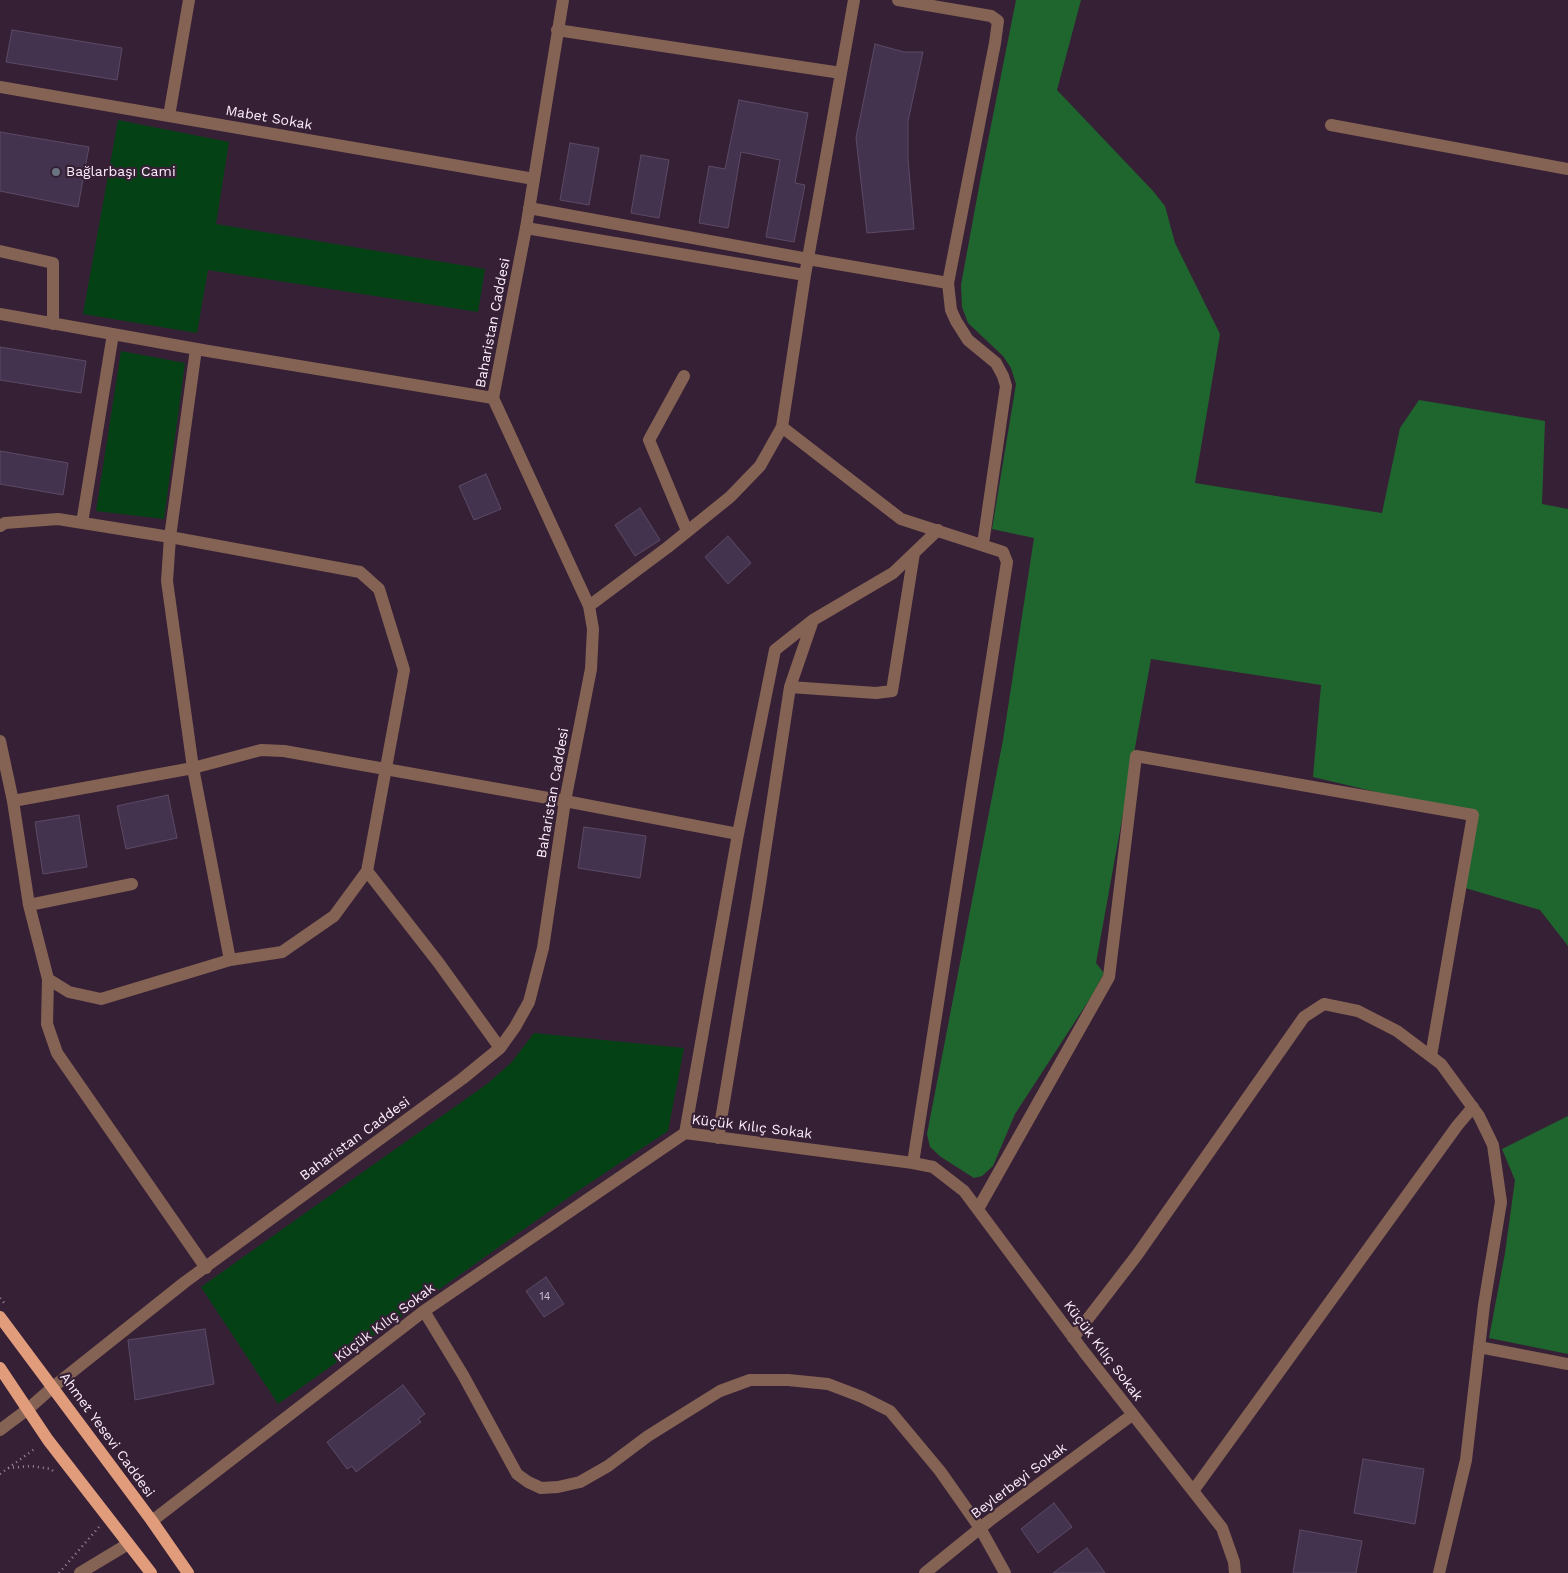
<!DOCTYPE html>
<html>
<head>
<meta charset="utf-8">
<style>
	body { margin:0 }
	canvas { display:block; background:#362035 }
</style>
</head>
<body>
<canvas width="1568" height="1573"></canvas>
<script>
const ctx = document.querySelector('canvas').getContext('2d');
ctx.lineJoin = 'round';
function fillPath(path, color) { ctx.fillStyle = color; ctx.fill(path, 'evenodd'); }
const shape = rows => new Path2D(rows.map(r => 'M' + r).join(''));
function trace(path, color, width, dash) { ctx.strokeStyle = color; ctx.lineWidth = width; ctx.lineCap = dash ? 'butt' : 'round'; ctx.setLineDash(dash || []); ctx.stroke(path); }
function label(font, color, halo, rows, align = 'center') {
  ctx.font = font + ' "Work Sans",sans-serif'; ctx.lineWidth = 4.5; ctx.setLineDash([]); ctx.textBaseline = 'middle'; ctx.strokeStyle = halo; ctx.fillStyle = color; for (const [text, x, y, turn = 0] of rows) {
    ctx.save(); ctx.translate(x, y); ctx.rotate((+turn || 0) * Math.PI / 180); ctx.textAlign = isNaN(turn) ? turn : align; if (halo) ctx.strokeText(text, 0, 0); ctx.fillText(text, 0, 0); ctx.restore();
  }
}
const green = shape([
	[118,120,229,142,216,224,485,269,478,312,208,270,197,333,83,314],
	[121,351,185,363,164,519,96,511],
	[534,1033,684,1048,668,1131,575,1193,278,1404,201,1287,487,1084,511,1063]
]);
const forest = shape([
	[1016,0,1081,0,1057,90,1153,191,1165,206,1175,243,1220,334,1195,483,1382,513,1400,428,1419,400,1545,421,1542,504,1568,509,1568,946,1540,910,1455,885,1469,814,1313,777,1321,685,1151,659,1096,963,1104,973,1091,997,1015,1114,993,1166,982,1176,974,1178,941,1157,930,1147,927,1134,1003,740,1034,538,992,529,1016,384,1011,368,1003,356,968,323,962,307,961,285,981,176],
	[1568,1116,1568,1354,1489,1338,1505,1253,1515,1180,1502,1149]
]);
const building = shape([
	[12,30,122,48,117,80,6,62,12,30],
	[875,44,904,52,923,52,908,121,908,159,914,229,867,233,856,138,875,44],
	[739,100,808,113,795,183,805,185,794,242,766,237,780,160,741,152,728,228,699,223,709,166,725,169,739,100],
	[0,132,89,147,78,207,0,191,0,132],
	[570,143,599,148,589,205,560,200,570,143],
	[641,155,669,160,659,218,631,213,641,155],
	[0,347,86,361,81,393,0,380,0,347],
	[0,451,68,463,63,495,0,484,0,451],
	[486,474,501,509,474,520,459,486,486,474],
	[640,508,660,540,635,556,615,525,640,508],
	[728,536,751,563,728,584,705,557,728,536],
	[168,795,177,838,126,849,117,806,168,795],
	[79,815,87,867,43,874,35,822,79,815],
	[584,827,646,836,640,878,578,868,584,827],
	[546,1277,564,1304,544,1317,526,1291,546,1277],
	[205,1329,214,1384,135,1400,128,1340,205,1329],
	[403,1385,425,1414,418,1419,421,1422,356,1472,352,1466,347,1469,327,1442,403,1385],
	[1363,1459,1424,1469,1415,1524,1354,1513,1363,1459],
	[1054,1503,1072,1527,1038,1553,1021,1529,1054,1503],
	[1300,1530,1362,1541,1356,1573,1293,1573,1300,1530],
	[1087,1548,1105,1573,1053,1573,1087,1548]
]);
const path = shape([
	[0,1298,5,1304],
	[8,1468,31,1466,51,1469,53,1471],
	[0,1474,36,1448],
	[59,1573,99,1527]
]);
const minor = shape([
	[854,0,805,275,782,427,901,519,1003,552,1007,562,913,1163],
	[898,0,991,16,998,21,995,43,948,283,951,310,956,321,968,340,996,363,1003,376,1006,386,983,544],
	[557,30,841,73],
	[0,87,534,179],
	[169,116,189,0],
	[1331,125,1568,169],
	[529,208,808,259,948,283],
	[526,228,805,275],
	[0,251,53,263,53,324],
	[0,314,208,351,493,398],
	[196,349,170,537,360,572,379,589,404,670,367,871,334,916,282,952,230,960],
	[684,376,649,440,687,531],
	[82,523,113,334],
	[0,526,5,523,58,519,170,537,167,581,193,768,230,960,101,999,69,992,48,979,29,905,13,801,193,768,261,750,284,751,565,801,738,834],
	[589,606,668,547,730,497,760,466,782,427],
	[790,687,876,693,892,691,914,553],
	[0,741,13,801],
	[367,871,438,962,500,1048],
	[29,905,132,884],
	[48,979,47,1024,57,1053,206,1268],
	[685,1133,738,834,775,650,813,620,893,573,938,530],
	[718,1138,758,897,790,687,813,620],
	[978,1209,1109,977,1136,756,1473,815,1431,1056],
	[424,1311,463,1375,517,1474,528,1482,541,1488,558,1487,580,1482,608,1466,648,1436,720,1391,750,1380,788,1380,828,1384,862,1397,890,1411,940,1471,980,1528,1005,1573],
	[1073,1338,1137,1255,1304,1017,1324,1004,1358,1011,1397,1031,1441,1064,1479,1116,1493,1145,1501,1202,1484,1305,1466,1460,1439,1573],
	[1479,1347,1568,1364],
	[0,1430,28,1409,53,1387,185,1282,462,1079,500,1048,515,1027,529,1002,543,948,565,801,591,669,593,629,589,606,493,398,526,228,563,0],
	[1193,1491,1457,1126,1473,1107],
	[152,1521,424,1311,685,1133,913,1163,933,1167,964,1191,1084,1352,1222,1528,1234,1562,1235,1573],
	[80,1573,128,1544],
	[925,1573,989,1521,1132,1415]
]);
const major = shape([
	[0,1317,152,1521,188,1573],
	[0,1368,48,1440,151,1573]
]);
const markers = [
	[56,172,5,"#6b7280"]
];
const numberNames = [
	["14",545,1297]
];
const streetNames = [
	["Mabet Sokak",269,118,10],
	["Baharistan Caddesi",493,323,-79],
	["Baharistan Caddesi",553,793,-80],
	["Küçük Kılıç Sokak",752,1127,7],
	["Baharistan Caddesi",355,1139,-36],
	["Küçük Kılıç Sokak",385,1323,-37],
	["Küçük Kılıç Sokak",1103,1351,53],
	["Ahmet Yesevi Caddesi",107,1435,54],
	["Beylerbeyi Sokak",1019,1481,-37]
];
const poiNames = [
	["Bağlarbaşı Cami",66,172]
];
fillPath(green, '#044215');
fillPath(forest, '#1f652e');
fillPath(building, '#44334e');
trace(building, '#5b4a66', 1);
trace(path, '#9d8a9c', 2.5, [1, 4]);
trace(minor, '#856354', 12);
trace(major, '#e19c7c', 12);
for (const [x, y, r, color] of markers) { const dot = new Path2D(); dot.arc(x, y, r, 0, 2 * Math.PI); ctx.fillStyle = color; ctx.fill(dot); trace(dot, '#362035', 2); }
label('11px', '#cebed0', null, numberNames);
label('14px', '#fcedfb', '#362035', streetNames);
label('14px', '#fcedfb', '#362035', poiNames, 'left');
</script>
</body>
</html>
